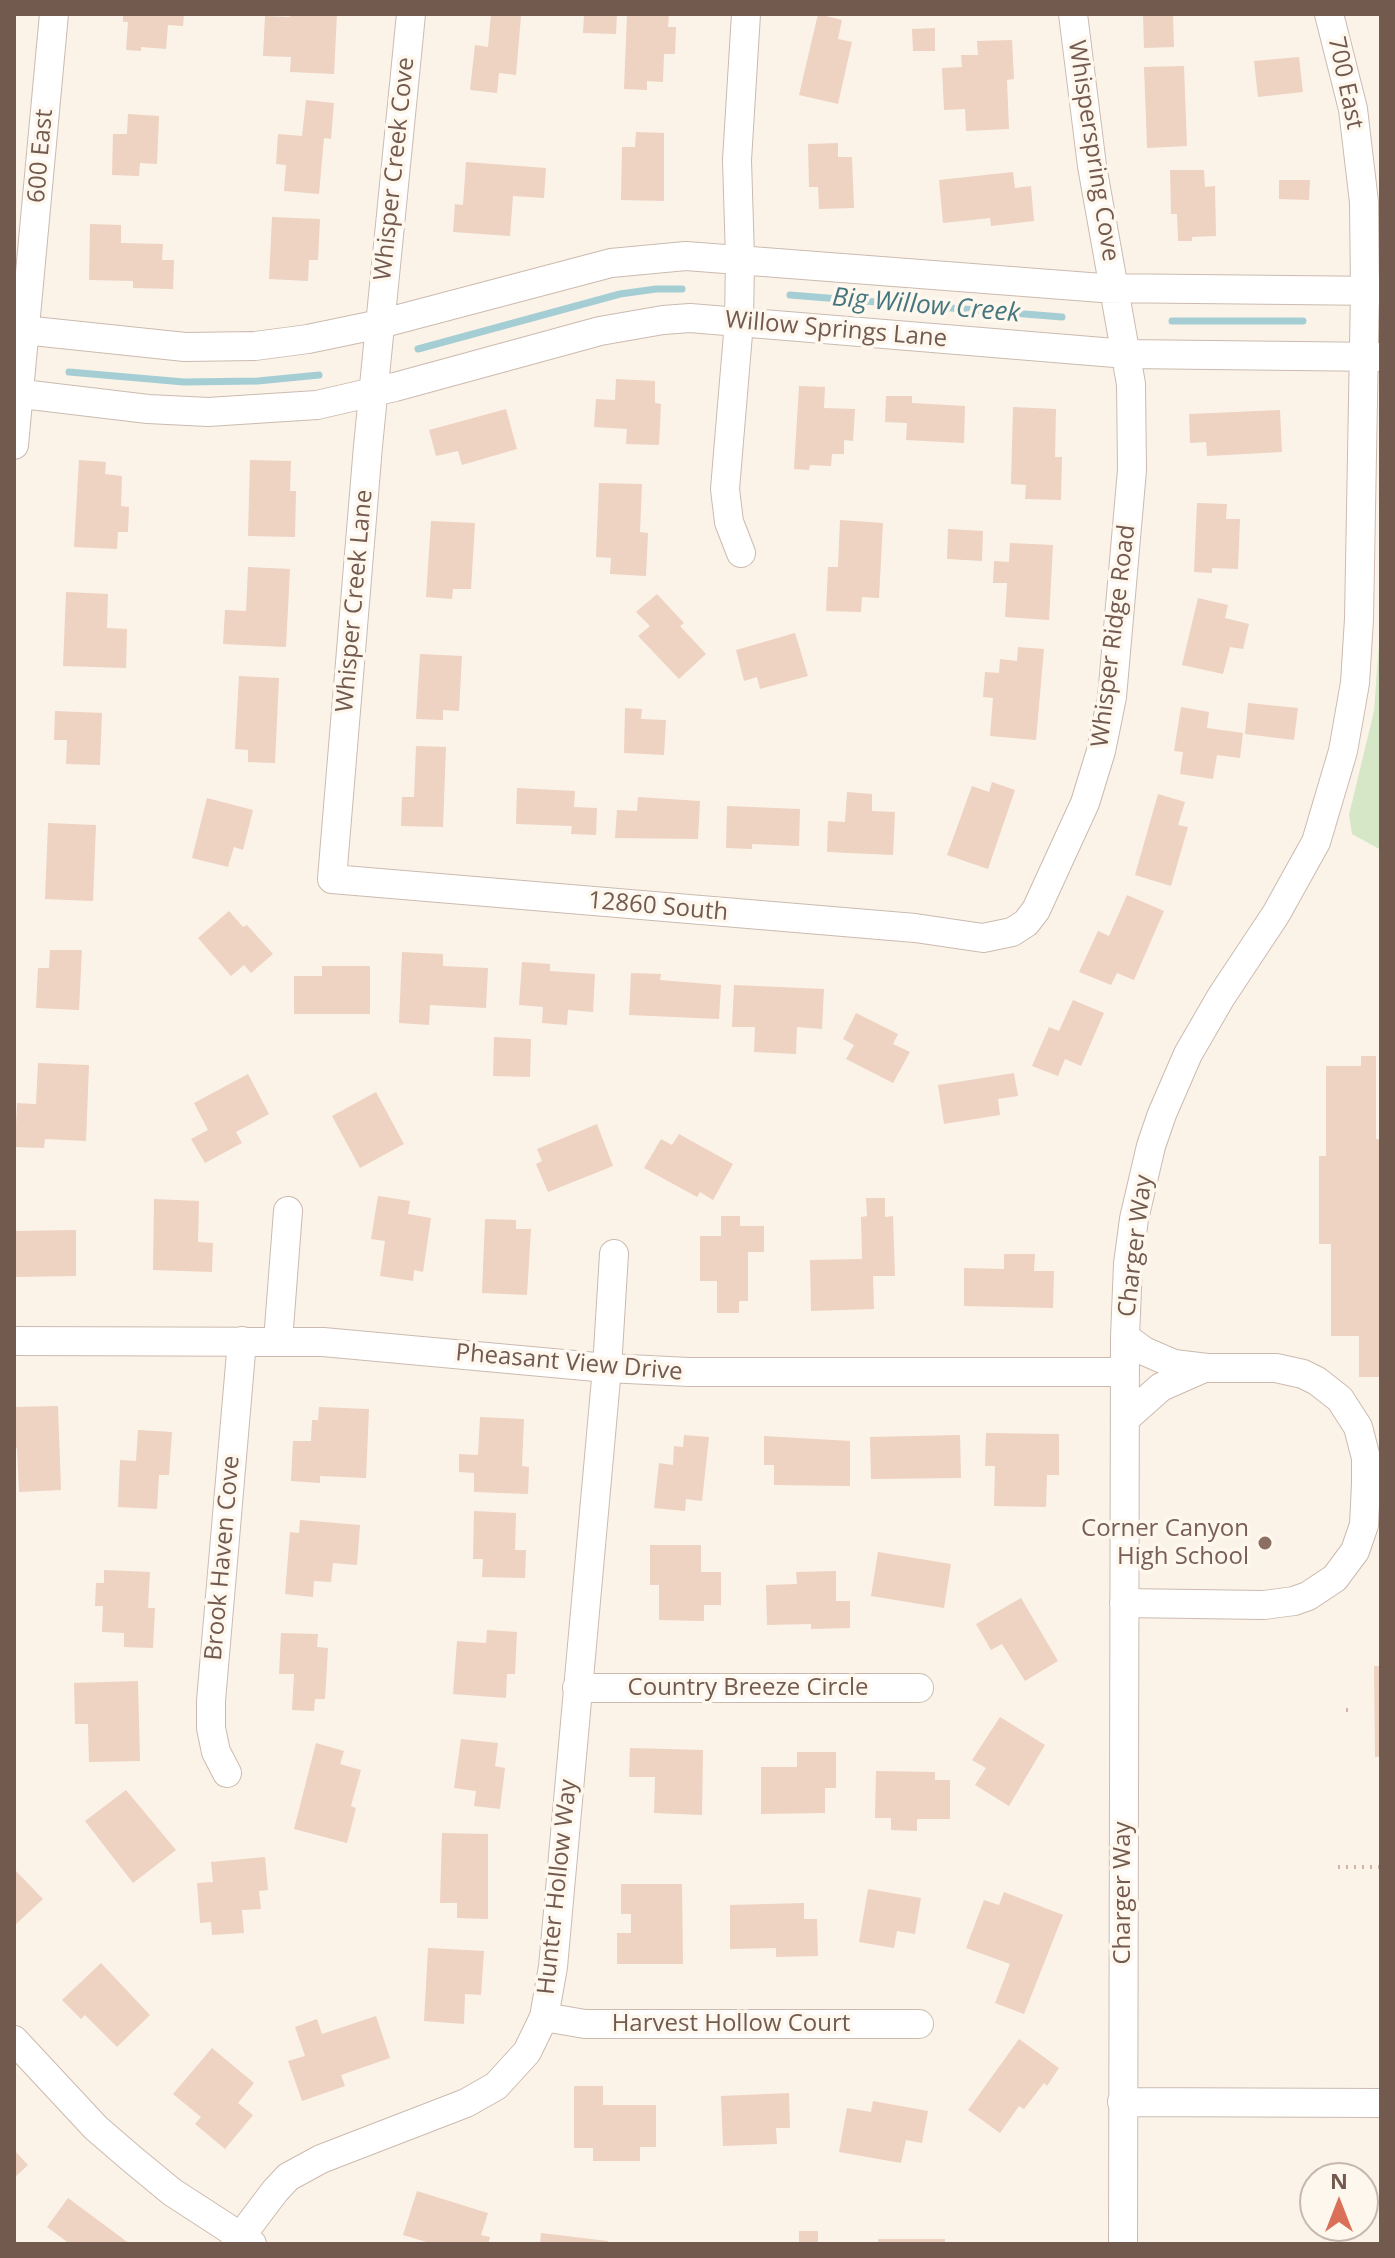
<!DOCTYPE html>
<html>
<head>
<meta charset="utf-8">
<style>
	body { margin:0 }
	#map { position:relative; width:1395px; height:2258px; overflow:hidden; background:#fbf3e8; font-family:"Open Sans",sans-serif }
	canvas { display:block }
	.frame { position:absolute; inset:0; border:16px solid #735a4e; pointer-events:none }
	.north { position:absolute; left:1299px; top:2162px; width:80px; height:80px; box-sizing:border-box; background:#fef7ee; border:2px solid #c6b8ae; border-radius:50%; rotate:0deg; font-size:22px; font-weight:700; line-height:32px; text-align:center; color:#735a4e }
	.north::after { content:''; display:block; margin:auto; width:28px; height:36px; background:#da7057; clip-path:polygon(50% 0,100% 100%,50% 72%,0 100%) }
</style>
</head>
<body>
<div id="map">
<canvas width="1395" height="2258"></canvas>
<div class="frame"></div>
<div class="north">N</div>
</div>
<script>
const ctx = document.querySelector('canvas').getContext('2d');
ctx.lineJoin = 'round';
function fillPath(path, color) { ctx.fillStyle = color; ctx.fill(path, 'evenodd'); }
const shape = rows => new Path2D(rows.map(r => 'M' + r).join(''));
function trace(path, color, width, dash) { ctx.strokeStyle = color; ctx.lineWidth = width; ctx.lineCap = dash ? 'butt' : 'round'; ctx.setLineDash(dash || []); ctx.stroke(path); }
function label(font, color, halo, rows, align = 'center') {
  ctx.font = font + ' "Open Sans",sans-serif'; ctx.lineWidth = 7; ctx.setLineDash([]); ctx.textBaseline = 'middle'; ctx.strokeStyle = halo; ctx.fillStyle = color; for (const [text, x, y, turn = 0] of rows) {
    ctx.save(); ctx.translate(x, y); ctx.rotate((+turn || 0) * Math.PI / 180); ctx.textAlign = isNaN(turn) ? turn : align; if (halo) ctx.strokeText(text, 0, 0); ctx.fillText(text, 0, 0); ctx.restore();
  }
}
const green = shape([
	[1381,617,1381,850,1352,834,1349,815,1374,711]
]);
const stream = shape([
	[790,295,1062,317],
	[1172,321,1303,321],
	[418,349,620,294,656,289,682,289],
	[69,372,184,382,258,381,319,375]
]);
const building = shape([
	[123,14,184,14,183,26,168,25,166,49,141,47,141,51,126,50,128,22,123,22],
	[290,14,337,14,334,74,290,72,291,57,263,56,265,16,290,17],
	[491,14,521,16,516,75,499,73,497,93,470,90,475,45,488,47],
	[584,14,617,14,616,34,583,33],
	[627,14,669,14,668,27,676,27,675,54,664,54,663,82,647,81,647,90,624,89],
	[818,14,842,20,838,39,852,42,838,104,799,95],
	[1143,14,1173,14,1174,47,1144,48],
	[935,28,935,51,913,51,912,29],
	[1012,40,1014,79,1007,80,1009,129,966,131,965,109,944,110,942,68,962,67,961,55,978,55,977,41],
	[1299,57,1303,92,1258,97,1254,61],
	[1184,66,1187,146,1147,148,1144,67],
	[306,100,334,103,331,139,324,138,319,194,284,191,286,165,276,164,278,134,302,136],
	[128,114,159,116,157,164,140,163,139,176,112,175,113,134,127,134],
	[636,132,664,133,664,201,621,200,622,147,635,147],
	[838,143,838,157,852,157,854,208,819,209,818,187,809,187,808,144],
	[466,162,546,168,544,198,513,196,510,236,453,232,455,204,463,205],
	[1170,170,1204,170,1205,187,1215,186,1216,236,1192,237,1192,241,1178,241,1177,214,1171,214],
	[1013,172,1015,188,1031,186,1034,221,991,226,990,218,943,223,939,180],
	[1279,180,1310,180,1309,200,1279,199],
	[272,217,320,219,318,260,309,260,308,281,269,279],
	[90,224,121,225,121,243,163,244,162,260,174,260,173,289,133,288,133,281,89,280],
	[616,379,655,381,655,403,661,404,659,445,626,444,627,429,594,427,596,399,615,400],
	[799,386,825,387,824,408,855,409,853,441,844,440,844,454,832,454,831,466,810,465,809,470,794,469],
	[886,396,912,396,912,403,965,406,964,443,906,440,907,423,885,422],
	[1013,407,1056,409,1055,457,1062,457,1061,500,1025,499,1026,485,1011,484],
	[506,409,517,449,462,465,458,451,436,456,429,430],
	[1280,410,1282,452,1207,456,1206,442,1190,443,1189,414],
	[79,460,106,462,105,474,122,476,121,506,129,507,128,532,118,532,117,549,74,547],
	[250,460,291,461,290,491,296,491,295,537,248,536],
	[599,483,642,484,640,532,648,533,646,576,610,574,611,558,596,557],
	[1197,503,1227,504,1226,519,1240,519,1238,569,1212,568,1212,573,1194,572],
	[840,520,883,523,879,598,862,597,861,612,826,611,828,567,838,567],
	[431,521,475,523,471,589,453,589,452,599,426,597],
	[948,529,983,531,982,561,947,559],
	[1010,543,1053,545,1049,620,1005,617,1007,583,993,583,994,561,1009,562],
	[248,567,290,569,286,647,223,644,225,610,246,611],
	[66,592,108,594,107,628,127,629,126,668,63,666],
	[657,594,684,623,680,626,706,654,679,679,638,636,650,626,636,612],
	[1198,598,1228,605,1225,618,1249,624,1243,649,1230,647,1223,674,1182,665],
	[795,633,808,676,760,689,757,677,744,681,736,650],
	[1018,647,1044,649,1036,740,990,736,993,698,983,697,985,672,999,673,1000,659,1017,661],
	[420,654,462,656,459,711,443,710,443,720,416,719],
	[239,676,279,678,275,763,248,762,248,750,235,749],
	[1248,703,1298,708,1294,740,1245,734],
	[1181,707,1209,712,1207,728,1243,733,1240,758,1217,755,1213,779,1180,774,1183,752,1174,751],
	[625,708,642,709,641,719,666,720,664,755,624,753],
	[55,711,102,713,100,765,66,764,67,740,54,740],
	[416,746,446,747,443,827,401,826,402,797,414,797],
	[992,782,1015,790,988,869,947,855,972,786,989,792],
	[517,788,575,791,574,807,597,808,596,835,571,834,572,826,516,824],
	[847,792,872,794,872,811,895,812,893,855,827,852,828,821,845,822],
	[1158,794,1185,802,1178,825,1188,827,1171,886,1135,875],
	[638,797,700,801,698,839,615,838,617,810,637,811],
	[207,798,253,810,243,850,234,847,228,867,192,858],
	[727,806,800,809,799,846,752,844,752,849,726,848],
	[48,823,96,825,93,901,45,899],
	[1127,895,1164,911,1134,980,1117,973,1111,985,1079,972,1098,931,1109,936],
	[229,911,243,927,247,925,273,954,251,973,244,965,231,976,198,938],
	[50,950,82,950,79,1010,36,1008,38,968,49,968],
	[402,952,443,954,443,966,488,968,486,1008,430,1005,429,1025,399,1023],
	[522,962,550,964,550,971,595,974,593,1012,568,1010,567,1025,542,1023,543,1007,519,1005],
	[322,966,370,966,370,1014,294,1014,294,976,322,976],
	[631,973,661,974,660,980,721,985,719,1019,629,1015],
	[734,985,824,989,822,1029,797,1027,796,1054,754,1052,755,1027,732,1027],
	[1073,1000,1104,1013,1081,1066,1065,1059,1058,1076,1032,1066,1049,1027,1059,1031],
	[856,1013,898,1034,893,1044,910,1052,893,1083,846,1059,854,1045,843,1039],
	[494,1037,531,1039,530,1077,493,1076],
	[1361,1056,1376,1056,1376,1139,1381,1139,1381,1377,1359,1377,1359,1336,1331,1336,1331,1244,1319,1244,1319,1156,1326,1156,1326,1066,1361,1066],
	[38,1063,89,1065,86,1141,45,1139,44,1148,15,1147,17,1103,36,1104],
	[1014,1073,1018,1096,998,1099,1000,1115,944,1124,938,1085],
	[248,1074,269,1114,236,1132,242,1143,205,1163,191,1139,208,1130,194,1103],
	[376,1092,404,1144,360,1168,332,1116],
	[597,1124,613,1166,548,1192,536,1164,542,1161,537,1149],
	[679,1134,733,1164,713,1200,700,1192,697,1197,644,1168,661,1139,672,1145],
	[378,1196,410,1201,408,1214,431,1218,423,1272,414,1270,413,1281,380,1276,385,1241,371,1239],
	[866,1198,885,1198,885,1217,893,1216,895,1276,873,1276,874,1309,811,1311,810,1260,862,1259,861,1217,867,1216],
	[154,1199,199,1201,198,1242,213,1243,212,1272,153,1270],
	[721,1216,740,1216,740,1226,764,1226,764,1252,748,1252,748,1301,739,1301,739,1313,717,1313,717,1281,700,1281,700,1236,721,1236],
	[485,1219,516,1220,516,1229,531,1229,527,1295,482,1293],
	[76,1230,76,1276,14,1277,14,1231],
	[1004,1254,1035,1254,1034,1271,1054,1271,1053,1308,964,1306,964,1268,1004,1269],
	[58,1406,61,1490,19,1492,17,1448,14,1449,14,1407],
	[319,1407,369,1409,366,1478,320,1476,320,1483,291,1481,293,1441,311,1441,312,1420,318,1420],
	[480,1417,524,1419,522,1466,529,1467,528,1494,474,1492,474,1473,459,1472,459,1454,478,1455],
	[138,1430,172,1432,169,1475,159,1475,157,1509,118,1507,120,1460,136,1461],
	[986,1433,1059,1434,1059,1475,1047,1475,1046,1507,994,1506,995,1466,985,1466],
	[684,1435,709,1437,702,1501,686,1499,685,1511,654,1508,659,1463,673,1465,674,1446,683,1447],
	[960,1435,961,1478,871,1479,870,1437],
	[764,1436,850,1441,850,1486,774,1485,774,1465,764,1465],
	[474,1511,516,1513,515,1550,526,1550,525,1578,482,1577,483,1559,473,1559],
	[300,1520,360,1525,357,1565,333,1563,331,1582,314,1581,313,1597,285,1594,290,1532,299,1533],
	[650,1545,701,1545,701,1572,721,1572,721,1605,704,1605,704,1621,659,1620,659,1585,650,1585],
	[878,1552,951,1564,944,1608,871,1596],
	[104,1570,150,1572,148,1608,155,1608,153,1648,124,1647,124,1633,102,1632,103,1606,95,1606,96,1583,104,1583],
	[836,1571,836,1601,850,1601,850,1628,811,1629,811,1624,767,1625,766,1585,797,1584,796,1572],
	[1021,1598,1058,1661,1025,1681,1002,1644,991,1650,976,1624],
	[487,1630,517,1632,515,1674,507,1674,506,1698,453,1694,457,1641,486,1643],
	[281,1633,318,1634,317,1647,328,1648,325,1699,315,1699,314,1711,292,1710,294,1674,279,1674],
	[1374,1666,1381,1666,1381,1757,1375,1757],
	[138,1681,140,1761,89,1762,88,1724,75,1724,74,1683],
	[1000,1717,1045,1745,1009,1806,975,1785,986,1768,972,1760],
	[461,1739,498,1743,495,1766,505,1768,500,1809,474,1806,476,1791,454,1788],
	[316,1743,344,1751,340,1764,361,1770,351,1806,356,1808,347,1843,294,1829],
	[630,1748,703,1750,702,1815,654,1813,655,1777,629,1777],
	[797,1752,836,1752,836,1788,825,1788,825,1813,761,1814,761,1767,797,1767],
	[876,1771,935,1772,935,1780,950,1780,950,1819,917,1819,917,1831,891,1830,891,1818,875,1818],
	[126,1790,176,1850,133,1883,85,1821],
	[442,1833,488,1834,488,1919,457,1918,457,1903,440,1903],
	[265,1857,268,1890,259,1891,261,1909,242,1910,244,1933,212,1935,211,1922,200,1923,197,1883,213,1882,211,1862],
	[14,1869,43,1899,14,1926],
	[621,1884,682,1884,683,1964,617,1964,617,1933,631,1933,631,1914,621,1914],
	[868,1889,921,1898,915,1934,897,1931,894,1948,859,1942],
	[1004,1892,1063,1915,1024,2014,995,2003,1010,1964,966,1948,984,1900,999,1905],
	[804,1903,804,1919,817,1919,818,1956,776,1957,776,1948,730,1949,730,1905],
	[428,1948,484,1951,481,1995,465,1994,464,2024,424,2021],
	[101,1963,150,2015,117,2047,85,2015,81,2019,62,2000],
	[376,2016,390,2058,341,2075,345,2086,302,2101,288,2061,305,2056,295,2027,317,2019,322,2034],
	[1019,2039,1059,2068,1047,2086,1044,2083,1024,2109,1019,2106,1000,2133,968,2110],
	[212,2048,254,2083,238,2103,253,2115,225,2149,195,2124,201,2117,173,2094],
	[574,2086,603,2086,603,2105,656,2105,656,2147,640,2147,640,2161,593,2161,593,2148,574,2148],
	[789,2093,790,2128,776,2128,777,2144,723,2146,721,2096],
	[873,2101,928,2111,922,2143,906,2140,901,2163,839,2152,847,2108,871,2112],
	[14,2150,28,2165,14,2178],
	[417,2191,488,2213,481,2235,490,2237,488,2244,433,2244,403,2235],
	[68,2198,130,2244,70,2244,47,2227],
	[799,2231,818,2231,818,2244,799,2244],
	[541,2233,608,2241,608,2244,540,2244],
	[878,2239,945,2239,945,2244,878,2244]
]);
const path = shape([
	[1380,752,1381,752],
	[1346,1710,1354,1710],
	[1338,1867,1381,1867]
]);
const minor = shape([
	[411,14,368,446,332,879,915,928,983,938,1012,932,1026,923,1036,910,1085,803,1101,751,1112,697,1132,470,1131,384,1092,166,1073,14],
	[14,329,185,347,255,346,308,339,380,324,611,263,686,256,1102,288,1381,291],
	[14,393,148,409,208,412,317,405,395,387,600,331,663,320,690,318,1127,354,1380,357],
	[14,445,54,14],
	[741,553,729,522,725,489,739,322,740,258,737,160,746,14],
	[14,1341,323,1342,607,1368,689,1372,1125,1372],
	[278,1341,288,1211],
	[1125,1419,1161,1387,1202,1369],
	[1124,1603,1264,1605,1294,1601,1308,1596,1335,1578,1355,1551,1364,1525,1366,1484,1366,1458,1358,1427,1340,1399,1317,1381,1303,1374,1276,1368,1207,1368,1174,1364,1144,1351,1125,1337],
	[577,1688,919,1688],
	[227,1773,216,1752,211,1728,211,1701,242,1341],
	[544,2017,585,2024,919,2024],
	[14,2040,96,2128,132,2159,172,2192,252,2244],
	[1122,2102,1381,2103],
	[235,2244,275,2191,288,2177,321,2159,466,2103,496,2086,527,2052,544,2017,553,1967,607,1368,614,1254],
	[1123,2244,1125,1337,1128,1264,1134,1219,1151,1146,1162,1114,1188,1054,1221,997,1276,914,1316,842,1343,751,1355,683,1359,619,1365,291,1364,202,1353,109,1329,14]
]);
const markers = [
	[1265,1543,8,"#8d6e63"]
];
const streetNames = [
	["700 East",1345,83,78],
	["Whisperspring Cove",1093,151,81],
	["600 East",41,156,-85],
	["Whisper Creek Cove",395,169,-84],
	["Willow Springs Lane",836,330,5],
	["Whisper Creek Lane",355,601,-85],
	["Whisper Ridge Road",1114,636,-83],
	["12860 South",658,907,5],
	["Charger Way",1136,1246,-83],
	["Pheasant View Drive",569,1363,5],
	["Brook Haven Cove",223,1558,-85],
	["Country Breeze Circle",748,1688],
	["Hunter Hollow Way",558,1887,-84],
	["Charger Way",1123,1893,-90],
	["Harvest Hollow Court",731,2024]
];
const educationNames = [
	["Corner Canyon",1249,1529],
	["High School",1249,1557]
];
const waterNames = [
	["Big Willow Creek",926,306,5]
];
fillPath(green, '#d5e7c7');
trace(stream, '#a5ced4', 7);
fillPath(building, '#eed2c2');
trace(minor, '#ccbaaf', 30);
trace(path, '#d3b5a5', 4, [2, 6]);
trace(minor, '#fff', 28);
for (const [x, y, r, color] of markers) { const dot = new Path2D(); dot.arc(x, y, r, 0, 2 * Math.PI); ctx.fillStyle = color; ctx.fill(dot); trace(dot, '#fef7ee', 3); }
label('24px', '#735a4e', '#fef7ee', streetNames);
label('24px', '#785e54', '#fef7ee', educationNames, 'right');
label('italic 26px', '#46767d', '#fef7ee', waterNames);
</script>
</body>
</html>
